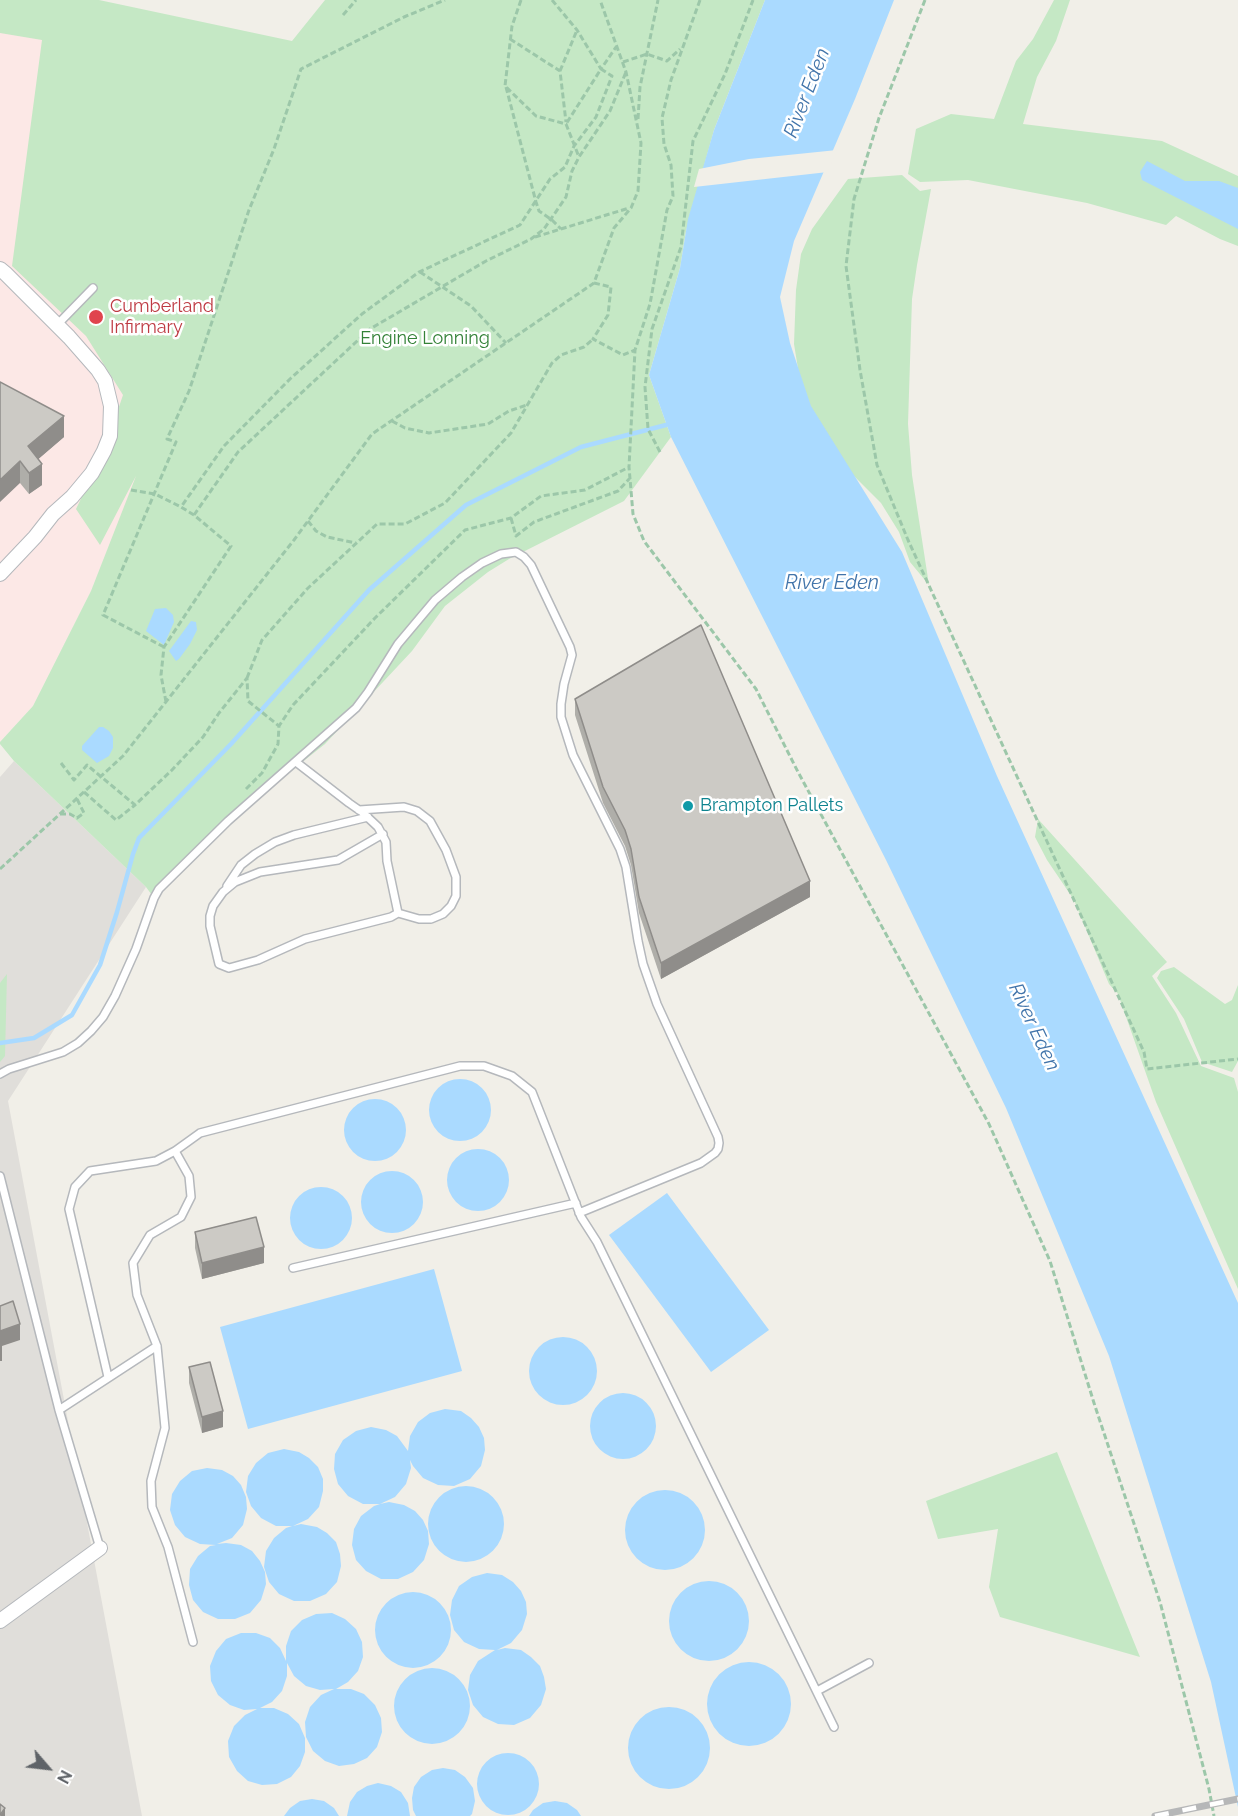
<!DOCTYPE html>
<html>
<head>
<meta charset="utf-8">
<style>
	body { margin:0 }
	#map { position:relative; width:1238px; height:1816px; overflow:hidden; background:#f1efe8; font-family:Raleway,sans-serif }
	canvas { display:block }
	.north { position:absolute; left:18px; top:1738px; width:60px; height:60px; -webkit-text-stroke:4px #fff; paint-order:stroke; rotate:118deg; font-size:16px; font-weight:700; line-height:24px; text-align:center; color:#5f6368 }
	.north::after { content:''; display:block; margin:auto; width:21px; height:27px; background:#5f6368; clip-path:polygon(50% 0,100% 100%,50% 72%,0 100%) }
</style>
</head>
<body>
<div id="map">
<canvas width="1238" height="1816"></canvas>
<div class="north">N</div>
</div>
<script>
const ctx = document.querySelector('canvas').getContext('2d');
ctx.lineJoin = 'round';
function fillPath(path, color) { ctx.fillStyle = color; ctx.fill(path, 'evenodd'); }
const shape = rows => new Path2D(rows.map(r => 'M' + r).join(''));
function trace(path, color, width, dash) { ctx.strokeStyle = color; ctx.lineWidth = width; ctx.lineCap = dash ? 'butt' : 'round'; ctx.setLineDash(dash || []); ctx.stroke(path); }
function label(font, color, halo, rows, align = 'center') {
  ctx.font = font + ' Raleway,sans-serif'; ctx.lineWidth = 5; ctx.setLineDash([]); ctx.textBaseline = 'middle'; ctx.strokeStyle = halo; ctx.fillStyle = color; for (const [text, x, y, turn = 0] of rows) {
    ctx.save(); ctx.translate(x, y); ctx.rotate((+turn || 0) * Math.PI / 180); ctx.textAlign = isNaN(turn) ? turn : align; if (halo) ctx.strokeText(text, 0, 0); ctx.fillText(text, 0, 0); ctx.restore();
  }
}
const industrial = shape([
	[14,761,146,887,8,1101,142,1816,0,1816,0,777]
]);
const medical = shape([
	[0,0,67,0,99,144,140,468,91,591,33,706,0,742]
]);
const green = shape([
	[0,0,99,0,292,41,325,0,765,0,714,130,686,231,680,268,649,375,671,437,624,501,509,559,488,572,445,606,412,651,325,744,228,821,154,898,146,887,14,761,0,744,0,742,33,706,91,591,136,476,100,545,76,509,104,451,123,395,86,336,12,266,42,40,0,33],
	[1054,0,1070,0,1056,41,1037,77,1023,124,1162,141,1238,176,1238,246,1220,239,1176,216,1166,225,1087,203,968,180,920,182,908,174,916,129,951,114,994,119,1016,61,1033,39],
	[902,175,920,191,931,189,917,265,912,299,908,424,912,475,929,585,910,562,899,532,881,503,846,468,818,425,800,381,794,344,796,290,801,254,812,229,848,179],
	[1038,819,1167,962,1152,976,1176,1013,1201,1066,1234,1078,1238,1092,1238,1289,1156,1102,1118,994,1109,984,1074,900,1047,860,1035,837],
	[1174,967,1225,1004,1232,1000,1238,985,1238,1061,1232,1072,1202,1062,1184,1019,1157,978,1161,971],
	[7,974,5,1056,0,1062,0,983],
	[1057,1452,1140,1657,1000,1617,989,1587,998,1529,938,1539,926,1501]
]);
const water = shape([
	[765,0,894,0,855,99,794,241,780,297,790,343,811,406,902,552,997,776,1238,1303,1238,1807,1211,1682,1109,1356,1006,1108,886,860,671,437,649,375,680,268,688,219,714,130],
	[1147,161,1185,181,1219,181,1238,188,1238,229,1142,180,1140,172],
	[166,608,173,615,174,622,164,645,146,631,155,609],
	[191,621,196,622,197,630,190,644,179,659,176,661,169,651],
	[99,727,103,727,109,731,113,737,113,748,109,756,97,763,82,750,82,746],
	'429 1110a31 31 0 1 1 62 0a31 31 0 1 1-62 0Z',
	'344 1130a31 31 0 1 1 62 0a31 31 0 1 1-62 0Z',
	'447 1180a31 31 0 1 1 62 0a31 31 0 1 1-62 0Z',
	'361 1202a31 31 0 1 1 62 0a31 31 0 1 1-62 0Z',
	'290 1218a31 31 0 1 1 62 0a31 31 0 1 1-62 0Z',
	[667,1193,769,1330,711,1372,609,1235],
	[434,1269,462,1371,248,1429,220,1327],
	'529 1371a34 34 0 1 1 68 0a34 34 0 1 1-68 0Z',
	'590 1426a33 33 0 1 1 66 0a33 33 0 1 1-66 0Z',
	[445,1409,461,1411,471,1418,479,1427,484,1438,485,1450,481,1466,470,1479,454,1486,438,1485,423,1478,413,1466,410,1460,411,1468,406,1484,395,1497,380,1504,389,1502,404,1505,415,1511,423,1520,428,1531,429,1544,424,1560,413,1572,398,1579,381,1579,366,1571,356,1560,352,1545,354,1529,361,1516,374,1506,380,1504,363,1504,348,1496,338,1484,334,1469,335,1454,343,1440,356,1431,371,1427,386,1430,397,1436,408,1451,410,1436,418,1422,430,1413],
	[284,1449,299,1452,309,1458,318,1467,323,1479,323,1491,319,1507,308,1519,293,1526,301,1524,317,1527,327,1533,336,1542,340,1554,341,1566,337,1582,326,1594,310,1601,294,1601,279,1594,269,1582,264,1567,266,1551,274,1538,286,1528,292,1526,276,1526,261,1518,251,1506,246,1492,248,1476,256,1463,268,1453],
	[207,1468,222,1470,233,1476,241,1485,246,1497,247,1509,243,1525,232,1538,217,1544,226,1543,241,1545,252,1551,260,1561,265,1572,266,1584,261,1600,250,1613,235,1619,218,1619,203,1612,193,1600,189,1585,190,1569,198,1556,210,1546,216,1545,200,1544,185,1537,175,1525,170,1510,172,1494,180,1481,192,1471],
	'428 1524a38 38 0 1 1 76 0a38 38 0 1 1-76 0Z',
	'625 1530a40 40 0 1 1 80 0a40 40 0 1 1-80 0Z',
	[487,1573,502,1575,513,1582,521,1591,526,1602,527,1614,522,1630,511,1643,497,1650,505,1648,521,1650,531,1657,540,1666,544,1677,546,1689,541,1705,530,1718,514,1725,498,1724,483,1717,473,1705,468,1690,470,1675,478,1661,495,1650,479,1649,464,1642,454,1630,450,1615,452,1600,459,1586,472,1577],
	'669 1621a40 40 0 1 1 80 0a40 40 0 1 1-80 0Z',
	'375 1630a38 38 0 1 1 76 0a38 38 0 1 1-76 0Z',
	[332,1613,345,1619,356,1629,362,1642,363,1657,358,1671,348,1682,336,1689,351,1689,364,1694,375,1705,381,1718,382,1732,377,1747,367,1758,354,1764,339,1766,325,1761,313,1751,306,1737,305,1722,310,1707,321,1695,334,1689,320,1690,306,1686,294,1676,287,1663,287,1676,282,1691,272,1702,260,1708,274,1708,288,1714,299,1724,305,1738,305,1752,300,1766,291,1777,277,1784,262,1785,248,1781,237,1771,229,1757,228,1741,234,1726,245,1715,257,1709,244,1710,230,1705,218,1695,211,1681,210,1666,216,1651,226,1639,241,1633,256,1633,270,1638,280,1648,286,1661,286,1646,291,1631,302,1620,316,1614],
	'707 1704a42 42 0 1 1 84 0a42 42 0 1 1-84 0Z',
	'394 1706a38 38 0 1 1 76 0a38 38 0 1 1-76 0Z',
	'628 1748a41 41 0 1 1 82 0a41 41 0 1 1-82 0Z',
	'477 1784a31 31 0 1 1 62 0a31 31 0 1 1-62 0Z',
	[443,1768,455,1770,465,1777,473,1788,475,1801,472,1814,470,1816,416,1816,413,1810,412,1798,414,1787,421,1777,432,1770],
	[378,1783,391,1786,401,1792,408,1803,410,1816,347,1816,350,1802,357,1792,367,1786],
	[312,1799,324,1801,334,1808,339,1816,284,1816,290,1808,300,1801],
	[555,1801,567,1803,577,1810,581,1816,529,1816,533,1810,543,1803]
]);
const pier = shape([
	[837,150,828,172,694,187,699,169,749,159]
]);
const stream = shape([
	[0,1043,34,1038,72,1015,100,965,117,912,133,854,139,838,231,744,369,590,466,505,581,447,666,425]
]);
const path = shape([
	[521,0,512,26,505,86,536,116,566,124,579,157],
	[552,0,577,30,601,69,616,47],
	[700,0,671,80,662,118,664,144,671,165,673,196,667,210,650,304,635,350,629,467,633,514,644,541,756,689,798,772,989,1124,1050,1261,1094,1403,1160,1602,1209,1789,1214,1816],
	[925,0,879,118,854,199,846,266,860,370,877,465,908,540,1144,1052,1147,1069,1238,1059],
	[343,15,356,0],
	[510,39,560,71,566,122],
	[623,62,647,54,667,61,680,49],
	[560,71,577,30],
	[506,87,536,202,539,211,552,220,561,229],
	[638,119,640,87,658,0],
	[535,237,629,208],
	[420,272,471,306,506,343],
	[594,283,611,287,608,315,593,339,623,355,635,350],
	[392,421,405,428,429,433,488,424,509,411,527,405],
	[660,452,648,429,645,387,652,329,681,247,693,141,725,74,753,0],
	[131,490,155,494,181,507],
	[194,515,238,452,370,329,486,261,531,239,544,229,566,197,572,171,579,157,610,111,626,72],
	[511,518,516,536,534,522,618,491,630,478],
	[308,521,316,531,327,537,356,543],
	[164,647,103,615,176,442,167,439,189,391,249,210,274,149,301,69,404,17,445,0],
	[247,678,262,640,307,589,377,524,405,524,445,503,511,433,552,363,561,355,584,347,593,339],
	[166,702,161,675,164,647,231,546,194,515,181,507,224,446,290,379,362,314,419,272,520,225,550,179,565,167,574,146,596,117,612,76,601,69,566,124],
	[61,763,74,780,87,765,135,805,172,770,203,737,219,713,247,678,248,701,279,726],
	[246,789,262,773,278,744,279,726,293,705,375,618,465,530,511,518,541,496,585,490,629,467],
	[84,792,116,820,135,805],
	[60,814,70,814,77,818,84,813,77,799],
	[0,869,123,756,294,540,372,434,594,283,614,228,631,208,638,191,641,143,626,72,600,0]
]);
const lane = shape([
	[57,325,93,288],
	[296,762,349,803,359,810,361,811,378,827,386,842,387,861,398,913,419,919,431,919,443,914,451,906,456,896,456,877,446,850,430,821,417,811,404,807,359,810],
	[383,834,338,860,260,872,235,882,223,892,213,906,210,916,210,926,219,964,229,968,258,960,305,939,391,917,398,913],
	[227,886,241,865,255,854,275,842,294,835,368,817],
	[0,1074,9,1069,63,1052,78,1043,91,1031,103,1017,115,996,136,949,154,898,159,889,228,821,356,708,368,692,398,644,435,600,462,577,482,563,501,554,516,552,524,557,531,565,570,647,572,655,564,684,561,704,561,717,573,755,620,849,626,867,638,941,643,964,657,1004,718,1137,719,1143,718,1149,715,1153,701,1163,579,1213],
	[175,1151,189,1176,191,1197,181,1217,150,1235,133,1263,137,1295,157,1346,165,1428,151,1481,152,1507,168,1547,193,1642],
	[0,1176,59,1410,100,1548],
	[293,1268,576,1203],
	[108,1377,69,1209,75,1187,90,1171,156,1161,175,1151,200,1133,460,1066,484,1066,512,1076,532,1092,581,1217,597,1242,834,1727],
	[59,1410,157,1346],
	[817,1691,869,1663]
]);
const street = shape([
	[0,269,6,274,69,337,98,370,105,381,111,406,110,436,104,451,92,473,72,497,53,514,35,537,0,574],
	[0,1621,100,1548]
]);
const rail = shape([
	[1155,1816,1238,1799]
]);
const wall = shape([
	[0,382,64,437,38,459,42,485,29,494,20,483],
	[575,699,810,897,661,979,639,913,631,865,625,846,603,803,575,715],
	[195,1232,264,1263,202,1279,195,1248],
	[189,1367,223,1427,202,1433,189,1383]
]);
const shadedWall = shape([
	[64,416,64,437,28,468,28,446],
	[20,461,20,483,0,502,0,480],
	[42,464,42,485,29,494,29,473],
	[810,881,810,897,661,979,661,963],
	[264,1247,264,1263,202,1279,202,1263],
	[20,1324,20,1340,2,1346,2,1361,0,1361,0,1331],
	[223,1411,223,1427,202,1433,202,1417],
	[5,1808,5,1816,0,1816]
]);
const building = shape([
	[0,382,64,416,28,446,42,464,29,473,20,461,0,480,0,382],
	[701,625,810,881,661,963,639,897,631,849,625,830,603,787,575,699,701,625],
	[256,1217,264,1247,202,1263,195,1232,256,1217],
	[13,1301,20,1324,0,1331,0,1306,13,1301],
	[210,1362,223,1411,202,1417,189,1367,210,1362],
	[0,1804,5,1808,0,1815,0,1804]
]);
const markers = [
	[96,317,8,"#e0444e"],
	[688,806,6,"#0f9aa8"]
];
const healthNames = [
	["Cumberland",110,307],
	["Infirmary",110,328]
];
const parkNames = [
	["Engine Lonning",425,339]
];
const cultureNames = [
	["Brampton Pallets",700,806]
];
const waterNames = [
	["River Eden",807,93,-69],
	["River Eden",832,583],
	["River Eden",1034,1027,65]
];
fillPath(industrial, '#e0deda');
fillPath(medical, '#fce8e6');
fillPath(green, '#c5e8c5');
fillPath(water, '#aadaff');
fillPath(pier, '#f1efe8');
trace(stream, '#aadaff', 4.5);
trace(lane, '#b5b8bc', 10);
trace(street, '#b5b8bc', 16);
trace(path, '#9cc7a9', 3, [6, 3]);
trace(lane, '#fff', 7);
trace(street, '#fff', 14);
trace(rail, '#b6b7b8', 7);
trace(rail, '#fff', 4.5, [14]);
fillPath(wall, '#afaea9');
fillPath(shadedWall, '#8f8d8a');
fillPath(building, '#cccac5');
trace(building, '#8f8d8a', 1.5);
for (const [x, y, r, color] of markers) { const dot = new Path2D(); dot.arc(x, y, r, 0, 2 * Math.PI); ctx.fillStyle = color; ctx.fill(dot); trace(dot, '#fff', 2); }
label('18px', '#be3a42', '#fff', healthNames, 'left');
label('18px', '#348238', '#fff', parkNames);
label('18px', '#0d838f', '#fff', cultureNames, 'left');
label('italic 20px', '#4174aa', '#fff', waterNames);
</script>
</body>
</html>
